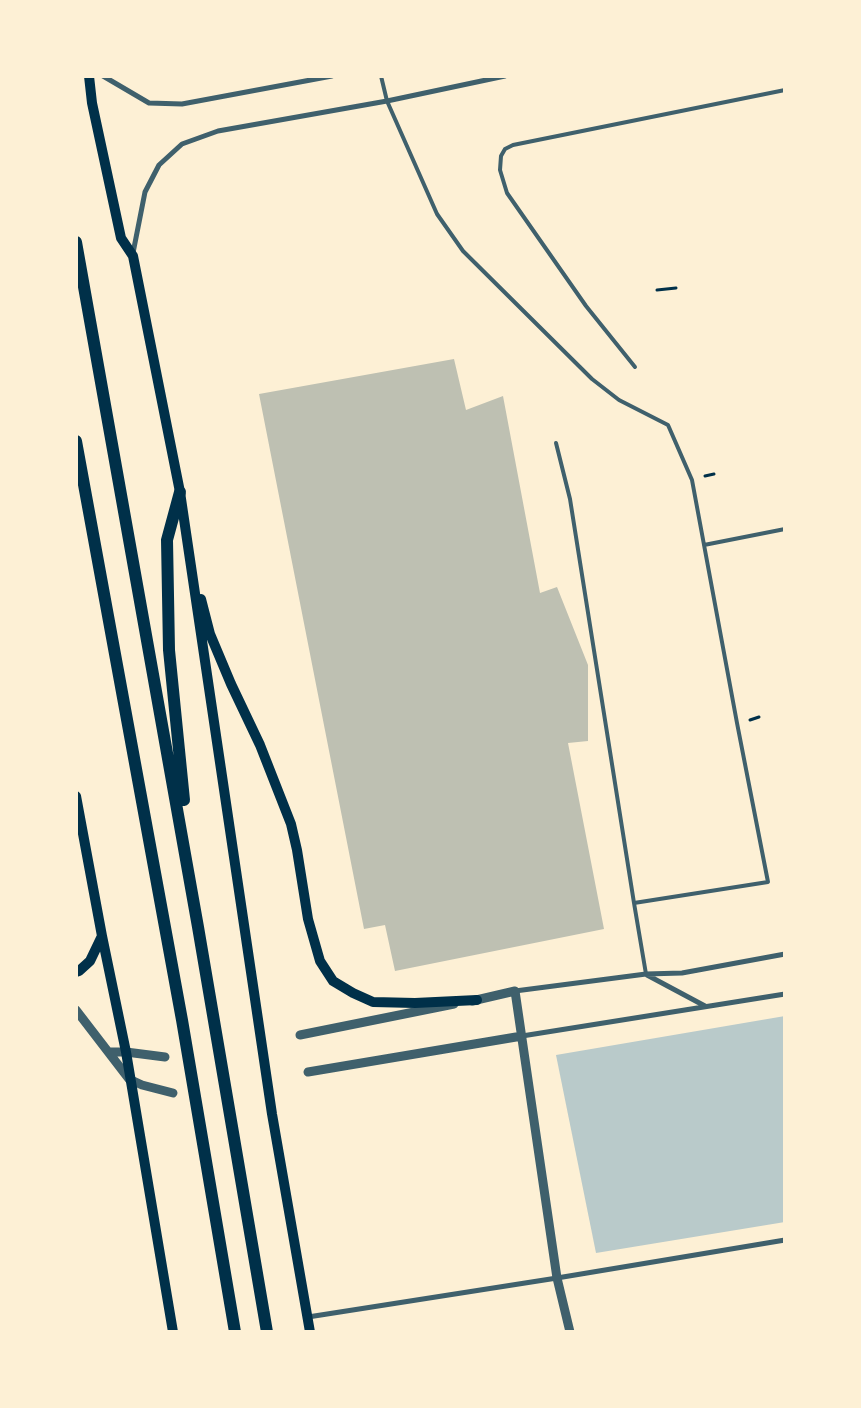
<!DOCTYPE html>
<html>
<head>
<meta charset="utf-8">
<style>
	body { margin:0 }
	#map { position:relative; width:861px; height:1408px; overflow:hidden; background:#fdf0d5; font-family:Bitter,serif }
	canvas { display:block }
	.frame { position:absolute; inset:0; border:78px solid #fdf0d5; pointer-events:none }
</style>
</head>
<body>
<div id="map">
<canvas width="861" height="1408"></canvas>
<div class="frame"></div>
</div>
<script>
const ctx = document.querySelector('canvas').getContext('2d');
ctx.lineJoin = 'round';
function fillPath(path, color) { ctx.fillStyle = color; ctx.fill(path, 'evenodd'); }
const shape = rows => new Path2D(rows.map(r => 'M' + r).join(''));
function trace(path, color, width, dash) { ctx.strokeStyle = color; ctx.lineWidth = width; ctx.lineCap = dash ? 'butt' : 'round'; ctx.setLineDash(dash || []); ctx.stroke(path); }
const green = shape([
	[785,1016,785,1222,596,1253,556,1055]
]);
const building = shape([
	[454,359,466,410,503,396,540,593,557,587,588,665,588,741,568,743,604,929,395,971,385,925,364,929,259,394]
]);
const path = shape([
	[657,290,676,288],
	[705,476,714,474],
	[750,720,759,717]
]);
const service = shape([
	[381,76,387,101,437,214,463,251,592,379,619,400,668,425,692,480,737,723,768,882,634,903,646,974],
	[635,367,586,306,507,193,500,170,501,156,505,149,513,145,785,90],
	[556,443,570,499,634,903],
	[704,545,785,529]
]);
const minor = shape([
	[103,76,149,103,182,104,332,76],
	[133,253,145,192,159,165,182,144,218,131,387,101,505,76],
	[647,975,705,1006],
	[515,991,646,974,682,973,785,954],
	[522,1036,785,994],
	[308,1317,557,1278,785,1240]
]);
const tertiary = shape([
	[472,1001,515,991,557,1278,570,1332],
	[76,1010,129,1079,142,1085,173,1093],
	[300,1035,454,1004],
	[109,1052,126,1052,165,1057],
	[308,1072,522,1036]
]);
const secondary = shape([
	[89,76,92,103,121,238,133,256,180,492,272,1114,310,1332],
	[201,599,210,634,231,684,260,745,291,824,297,850,308,919,320,961,333,981,353,993,373,1002,415,1003,477,1000],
	[76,796,102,936,126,1052,173,1332],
	[76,972,79,971,90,961,102,936]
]);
const primary = shape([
	[76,242,198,927,267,1332],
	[76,441,182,1020,235,1332],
	[180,492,167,540,169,650,184,800]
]);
fillPath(green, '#b9caca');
fillPath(building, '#bec0b2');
trace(path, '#003049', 3);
trace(service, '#3f606c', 4);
trace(minor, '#3f606c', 5);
trace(tertiary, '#3f606c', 9);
trace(secondary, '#003049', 10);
trace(primary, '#003049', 12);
</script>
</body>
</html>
